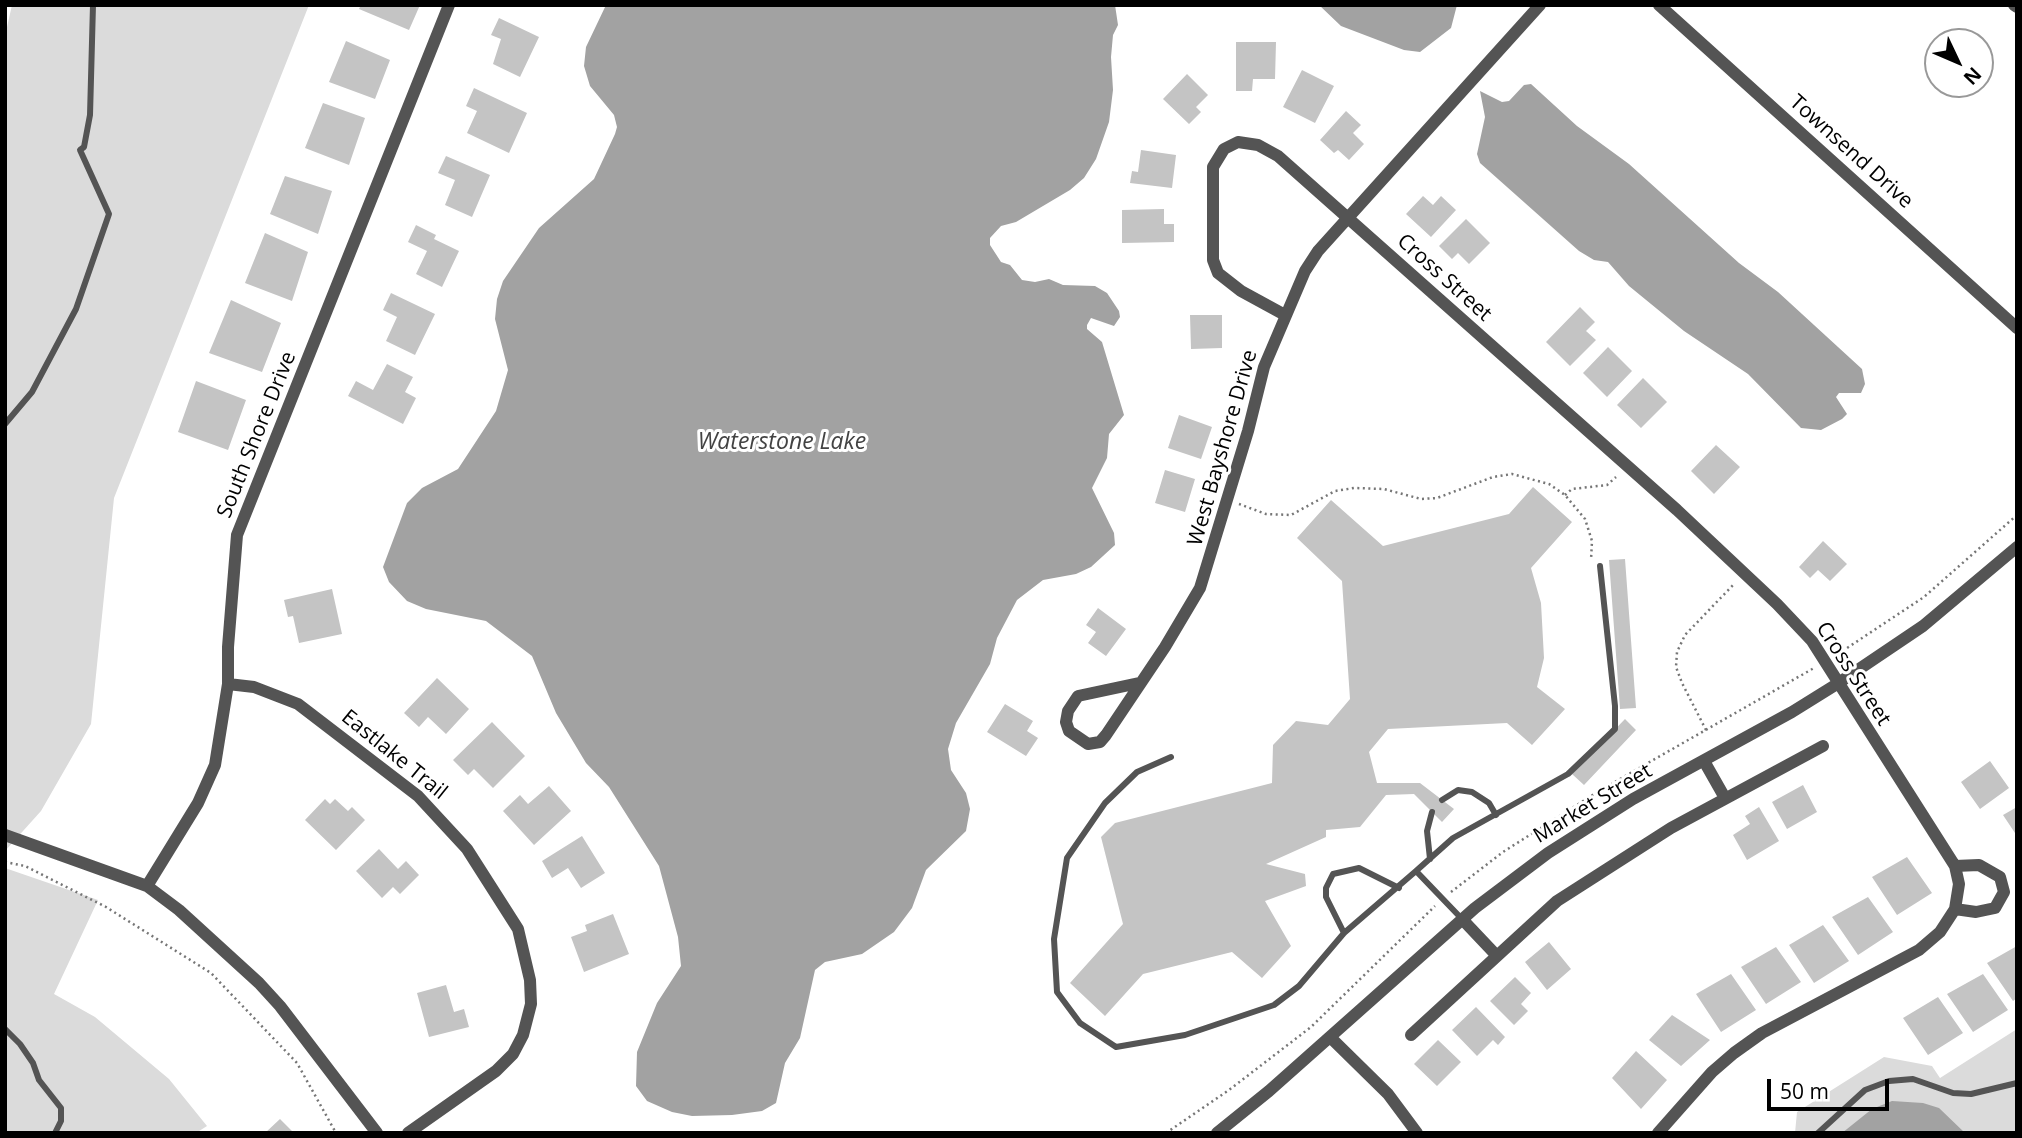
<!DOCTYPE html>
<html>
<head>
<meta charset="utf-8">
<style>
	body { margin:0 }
	#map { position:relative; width:2022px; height:1138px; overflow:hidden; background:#fff; font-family:"Open Sans",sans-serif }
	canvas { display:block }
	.frame { position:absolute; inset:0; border:7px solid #000; pointer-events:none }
	.north { position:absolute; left:1924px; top:28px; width:70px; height:70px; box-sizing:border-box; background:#fff; border:2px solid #999; border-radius:50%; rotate:134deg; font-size:19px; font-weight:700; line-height:28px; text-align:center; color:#000 }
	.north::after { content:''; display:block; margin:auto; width:24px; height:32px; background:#000; clip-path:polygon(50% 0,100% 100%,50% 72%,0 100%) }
	.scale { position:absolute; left:1767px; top:1079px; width:122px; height:32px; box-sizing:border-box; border:4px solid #000; border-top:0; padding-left:9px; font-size:21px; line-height:24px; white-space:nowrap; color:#000; -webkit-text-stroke:5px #fff; paint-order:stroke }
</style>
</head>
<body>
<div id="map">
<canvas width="2022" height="1138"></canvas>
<div class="frame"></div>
<div class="north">N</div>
<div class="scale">50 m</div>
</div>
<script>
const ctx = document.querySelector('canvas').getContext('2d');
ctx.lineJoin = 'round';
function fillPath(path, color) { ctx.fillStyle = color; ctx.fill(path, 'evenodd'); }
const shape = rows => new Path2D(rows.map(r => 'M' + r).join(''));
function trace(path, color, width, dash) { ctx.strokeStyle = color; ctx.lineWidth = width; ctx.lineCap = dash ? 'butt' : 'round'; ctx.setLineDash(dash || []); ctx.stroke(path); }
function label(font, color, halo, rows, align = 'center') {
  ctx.font = font + ' "Open Sans",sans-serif'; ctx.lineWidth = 6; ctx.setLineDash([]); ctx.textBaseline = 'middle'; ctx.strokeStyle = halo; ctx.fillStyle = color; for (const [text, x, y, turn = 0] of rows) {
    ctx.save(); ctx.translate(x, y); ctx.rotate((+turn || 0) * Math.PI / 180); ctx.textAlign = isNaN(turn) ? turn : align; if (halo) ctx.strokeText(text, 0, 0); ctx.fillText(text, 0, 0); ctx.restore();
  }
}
const green = shape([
	[12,5,309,5,114,498,91,724,41,811,5,851,5,36],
	[5,868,98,900,54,994,95,1017,169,1079,207,1126,196,1133,5,1133],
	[2017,1029,2017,1133,1795,1133,1797,1112,1884,1057,1932,1066,1940,1078]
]);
const water = shape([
	[606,5,1115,5,1118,25,1113,35,1111,57,1113,90,1109,122,1096,159,1084,178,1070,190,1016,222,1001,226,990,238,990,245,1001,262,1010,265,1022,280,1035,282,1049,279,1063,285,1095,286,1107,293,1119,311,1120,317,1114,326,1091,318,1087,325,1087,329,1102,342,1124,415,1109,434,1107,458,1092,488,1114,533,1115,545,1091,567,1076,574,1043,580,1017,600,997,638,990,664,956,723,948,749,951,770,966,793,970,809,966,831,926,870,912,908,894,932,862,954,825,962,815,970,800,1038,785,1063,776,1103,762,1111,732,1115,692,1116,672,1112,647,1101,636,1086,637,1052,657,1003,681,966,678,937,659,866,609,787,586,763,556,713,532,656,486,621,426,609,407,601,389,582,383,567,407,503,422,488,458,469,496,411,508,370,495,319,497,299,503,281,539,228,594,179,615,134,617,127,614,115,590,86,584,66,586,47],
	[1319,5,1457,5,1451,28,1420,52,1404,50,1341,26],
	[1531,84,1577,126,1629,164,1739,263,1778,292,1862,369,1865,384,1861,393,1839,393,1836,397,1847,414,1842,419,1821,430,1801,428,1748,374,1684,331,1629,286,1608,262,1594,260,1579,251,1480,163,1477,154,1485,117,1480,91,1502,102,1509,101,1524,85],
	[1892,1101,1923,1103,1939,1108,1965,1133,1842,1133,1872,1109]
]);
const building = shape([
	[361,5,420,5,409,30,359,9],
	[499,18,539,37,520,77,493,64,501,39,491,35],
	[346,41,390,60,375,99,329,82],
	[1236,42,1276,42,1275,79,1253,79,1252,91,1236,91],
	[1302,70,1334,86,1315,123,1283,107],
	[1187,74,1208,95,1196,107,1201,112,1189,124,1163,99],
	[474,88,527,113,509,153,467,133,477,111,466,106],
	[323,103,365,118,349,165,305,148],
	[1346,111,1361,125,1353,133,1364,144,1349,160,1338,150,1334,153,1320,140],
	[1141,150,1176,155,1172,188,1130,183,1132,171,1138,172],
	[446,156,490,175,472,217,445,205,455,180,438,173],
	[285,176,332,191,318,234,270,214],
	[1423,196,1433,205,1441,196,1456,210,1431,237,1406,214],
	[1164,209,1164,224,1174,224,1174,242,1122,243,1122,210],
	[1466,219,1490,243,1469,264,1458,253,1452,259,1439,246],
	[416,225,436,235,434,239,459,251,442,287,416,274,427,251,408,242],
	[265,233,308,252,292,301,245,283],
	[391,293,435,314,415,355,386,341,397,317,383,310],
	[231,300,281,323,262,372,209,353],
	[1580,307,1595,322,1586,331,1596,340,1570,366,1546,342],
	[1190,315,1222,315,1222,348,1191,349],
	[1608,347,1632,371,1607,397,1583,373],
	[387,364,413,377,405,392,416,398,403,424,348,396,356,381,373,390],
	[1643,378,1667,402,1641,428,1617,405],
	[196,381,246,400,228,450,178,432],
	[1179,415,1212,427,1201,459,1168,448],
	[1716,445,1740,467,1714,494,1691,471],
	[1165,470,1195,479,1185,512,1155,503],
	[1533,487,1572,522,1531,568,1541,603,1544,658,1537,687,1565,709,1532,745,1507,723,1388,729,1369,752,1377,783,1420,783,1454,809,1442,822,1414,794,1386,795,1360,827,1326,830,1326,837,1266,864,1305,874,1306,886,1265,901,1291,946,1262,978,1232,952,1143,974,1105,1016,1070,983,1123,924,1101,837,1115,823,1272,783,1273,745,1296,721,1328,725,1350,699,1342,581,1297,538,1331,500,1383,546,1509,514],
	[1823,541,1847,564,1830,581,1818,570,1810,578,1799,567],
	[1625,559,1636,708,1620,709,1609,560],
	[332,589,342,634,299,643,293,616,288,617,284,600],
	[1098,608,1126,629,1106,656,1088,643,1096,632,1086,625],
	[437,678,469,709,446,734,428,717,419,727,404,713],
	[1005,704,1033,721,1027,731,1038,738,1026,756,987,732],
	[1625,719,1636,730,1584,785,1572,774],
	[492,722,525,756,493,788,474,769,468,775,453,760],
	[1990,761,2009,788,1980,809,1961,782],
	[1803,785,1817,812,1787,829,1772,802],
	[549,786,571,811,534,845,503,811,520,795,528,804],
	[325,799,330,804,335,799,348,811,352,807,365,820,336,850,305,820],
	[1759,807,1779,841,1747,860,1733,835,1750,824,1745,816],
	[2017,807,2017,836,2003,815],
	[582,836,605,873,581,888,568,868,552,878,542,861],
	[379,849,398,869,406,861,419,875,400,894,393,887,382,898,356,871],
	[1907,857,1932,893,1897,915,1872,877],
	[1868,897,1893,932,1858,955,1832,917],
	[613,914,629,954,584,972,571,937,587,931,585,925],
	[1823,925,1849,961,1814,983,1789,945],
	[1549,942,1571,969,1547,990,1525,962],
	[2017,946,2017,998,2013,1001,1987,963],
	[1776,947,1801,982,1766,1004,1741,967],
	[1731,974,1756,1010,1721,1032,1696,994],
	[1983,974,2008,1010,1973,1032,1947,994],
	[1515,977,1531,993,1521,1004,1528,1011,1514,1025,1490,1001],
	[446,985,454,1012,464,1009,469,1027,429,1037,417,993],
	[1938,997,1963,1033,1928,1055,1903,1018],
	[1476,1007,1505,1037,1498,1045,1493,1040,1477,1056,1452,1030],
	[1672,1015,1710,1040,1681,1066,1649,1040],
	[1438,1040,1461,1062,1437,1086,1414,1064],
	[1636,1051,1667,1080,1641,1109,1612,1078],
	[280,1119,294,1133,265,1133]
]);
const path = shape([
	[1565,495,1572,489,1607,485,1616,477],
	[1239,504,1266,514,1291,515,1335,491,1354,488,1384,489,1421,499,1437,498,1493,477,1512,474,1549,484,1565,495,1585,519,1592,541,1591,560],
	[1838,654,1924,597,2017,515],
	[1706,730,1682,683,1676,667,1677,652,1685,635,1735,583],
	[5,862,25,866,106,907,211,973,297,1063,336,1133],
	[1451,892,1503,852,1599,791,1814,668],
	[1166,1133,1229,1090,1311,1027,1435,906]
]);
const lane = shape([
	[5,424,32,392,76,309,109,214,80,150,84,147,90,115,93,5],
	[1171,757,1137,772,1105,803,1067,858,1054,939,1057,992,1080,1023,1116,1047,1185,1035,1274,1005,1299,986,1344,933,1416,871,1462,919],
	[1442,800,1458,790,1472,792,1489,803,1496,815],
	[1430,859,1427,831,1432,812],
	[1416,871,1453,838,1568,774,1615,729,1615,706,1600,566],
	[1344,933,1326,897,1326,888,1333,874,1359,868,1399,888],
	[5,1029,20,1044,33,1063,39,1080,61,1108,61,1121,55,1133],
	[1818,1133,1865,1090,1889,1081,1913,1079,1953,1093,1971,1094,2017,1083]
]);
const street = shape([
	[1659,5,2017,328],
	[2014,5,2017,7],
	[1285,315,1241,291,1218,273,1213,260,1213,167,1224,149,1238,142,1258,145,1278,156,1677,510,1777,604,1812,641,1955,866,1959,884,1955,909,1940,932,1919,950,1762,1033,1734,1053,1712,1072,1658,1133],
	[1139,683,1078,696,1068,711,1066,722,1069,731,1088,744,1100,742,1106,735,1165,647,1200,588,1248,431,1264,367,1305,271,1318,251,1540,5],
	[228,684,254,687,298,704,418,796,467,849,518,929,530,980,531,1004,523,1035,513,1054,496,1071,408,1133],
	[1704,761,1725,798],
	[5,835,147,886,179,910,259,983,280,1006,377,1133],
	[147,886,198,803,215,765,228,684,228,647,237,535,449,5],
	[1955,909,1976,912,1995,908,2004,892,2000,877,1979,865,1955,866],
	[1462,919,1497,956],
	[1411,1035,1557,901,1671,828,1823,746],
	[1330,1037,1388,1094,1417,1133],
	[1217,1133,1269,1091,1475,908,1548,853,1633,799,1792,712,1837,684,1923,626,2017,547]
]);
const streetNames = [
	["Townsend Drive",1851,152,42],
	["Cross Street",1444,278,42],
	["South Shore Drive",257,435,-68],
	["West Bayshore Drive",1223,448,-74],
	["Cross Street",1853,674,57],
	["Eastlake Trail",394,755,39],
	["Market Street",1593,804,-31]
];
const waterNames = [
	["Waterstone Lake",782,442]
];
fillPath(green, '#dbdbdb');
fillPath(water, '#a2a2a2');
fillPath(building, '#c4c4c4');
trace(path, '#767676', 2.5, [2, 3.5]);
trace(lane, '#545454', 6);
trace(street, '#545454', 12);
label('21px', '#000', '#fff', streetNames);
label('italic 23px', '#434343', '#fff', waterNames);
</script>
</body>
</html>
